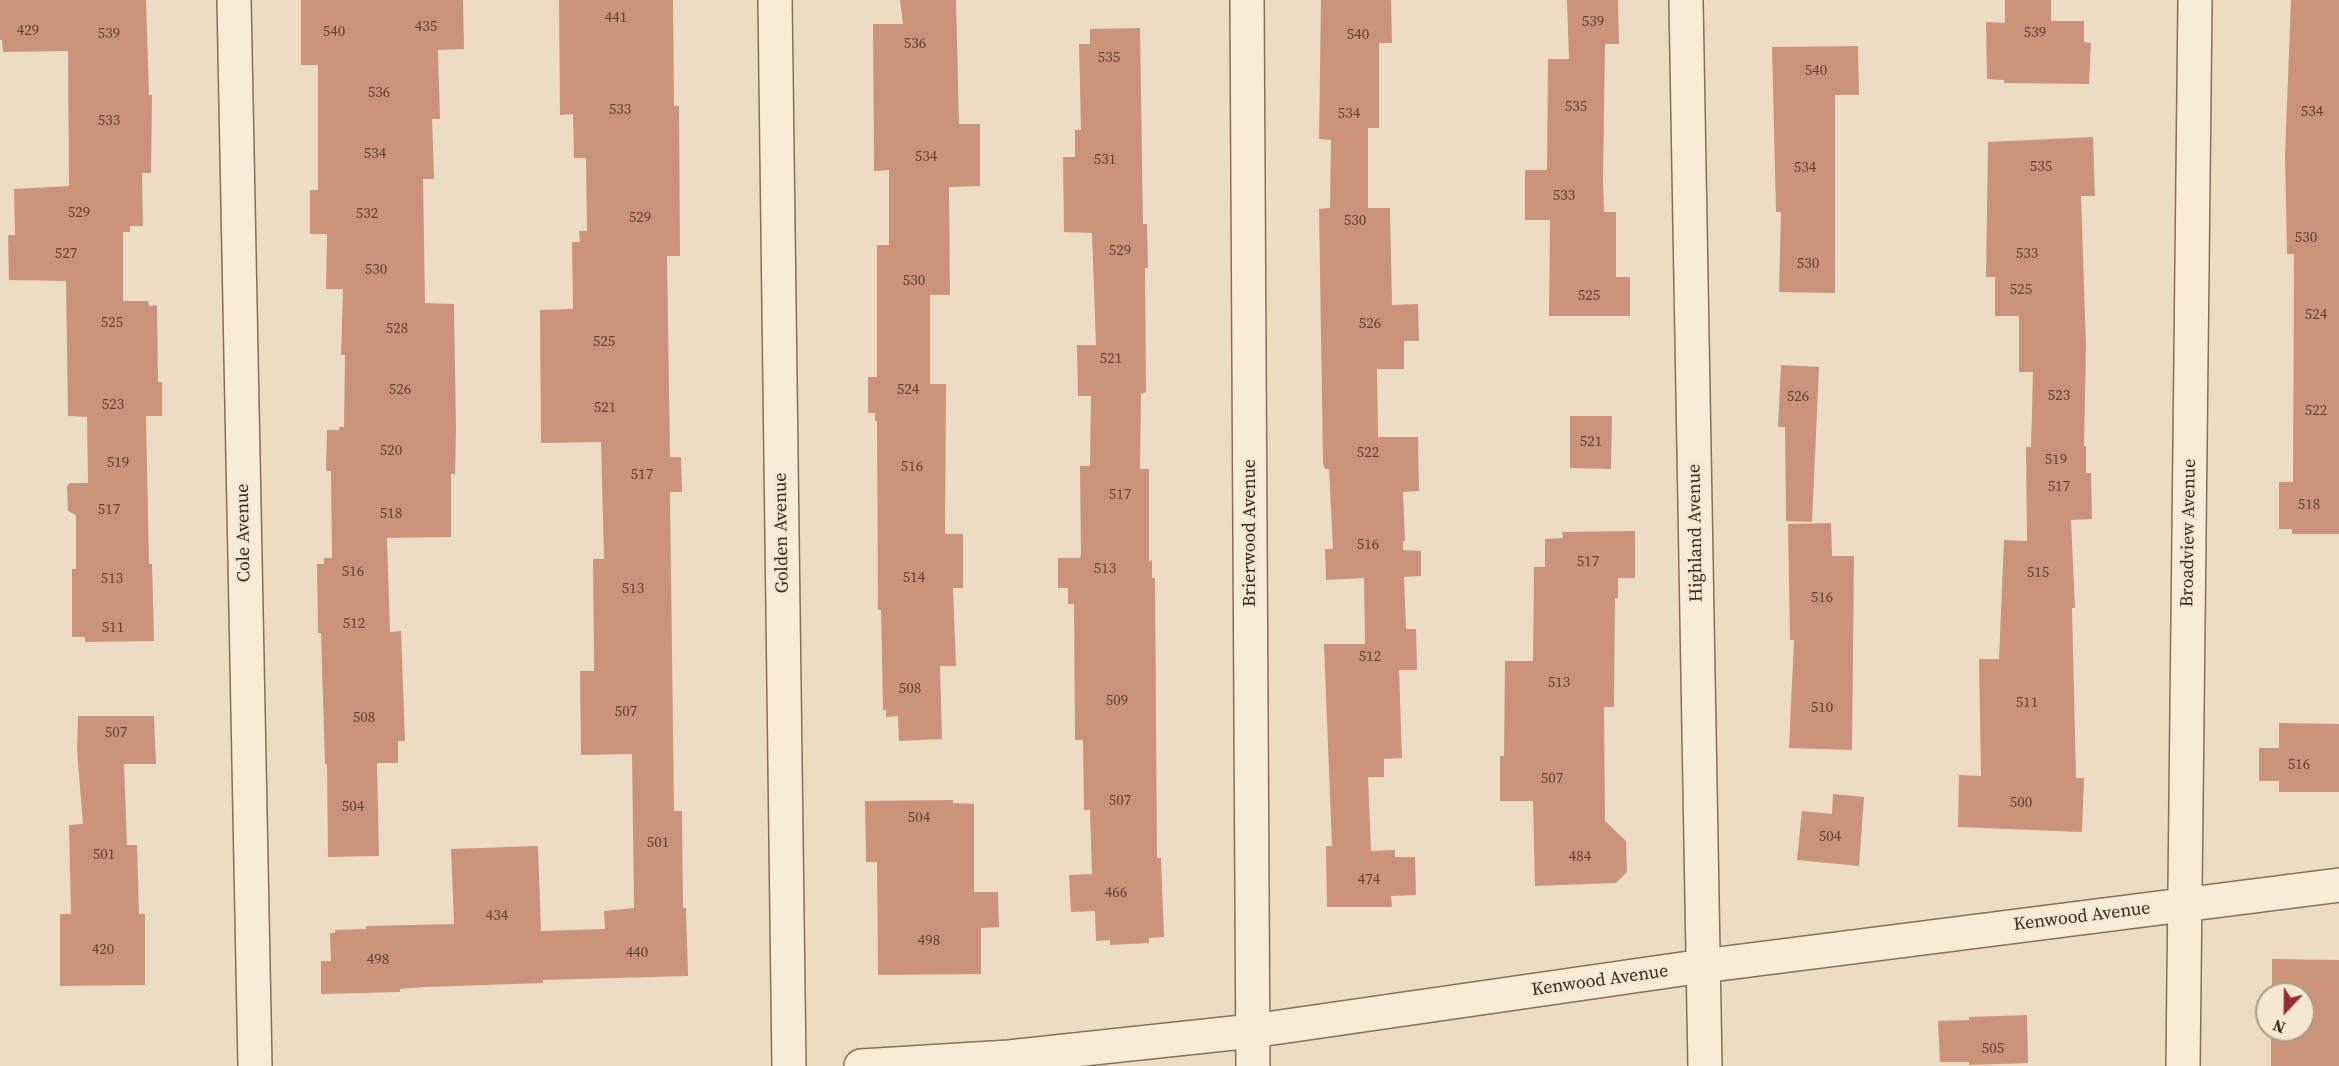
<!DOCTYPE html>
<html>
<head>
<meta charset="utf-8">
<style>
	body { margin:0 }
	#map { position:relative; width:2339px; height:1066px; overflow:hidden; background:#eddcc4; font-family:"Source Serif 4",serif }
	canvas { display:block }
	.north { position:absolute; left:2255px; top:982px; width:60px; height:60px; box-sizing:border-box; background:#f5e7d3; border:2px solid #a99b8b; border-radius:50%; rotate:202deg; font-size:16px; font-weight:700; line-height:24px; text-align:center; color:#38281e }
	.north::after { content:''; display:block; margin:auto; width:21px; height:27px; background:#952c38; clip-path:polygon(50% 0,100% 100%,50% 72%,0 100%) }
</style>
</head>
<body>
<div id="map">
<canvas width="2339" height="1066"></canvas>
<div class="north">N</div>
</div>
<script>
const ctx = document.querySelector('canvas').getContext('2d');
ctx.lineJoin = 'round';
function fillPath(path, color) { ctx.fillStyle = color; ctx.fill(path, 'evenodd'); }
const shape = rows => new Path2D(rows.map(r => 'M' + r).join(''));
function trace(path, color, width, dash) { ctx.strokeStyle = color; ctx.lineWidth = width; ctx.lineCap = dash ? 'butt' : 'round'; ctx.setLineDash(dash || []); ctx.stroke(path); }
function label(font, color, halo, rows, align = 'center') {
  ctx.font = font + ' "Source Serif 4",serif'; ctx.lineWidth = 4.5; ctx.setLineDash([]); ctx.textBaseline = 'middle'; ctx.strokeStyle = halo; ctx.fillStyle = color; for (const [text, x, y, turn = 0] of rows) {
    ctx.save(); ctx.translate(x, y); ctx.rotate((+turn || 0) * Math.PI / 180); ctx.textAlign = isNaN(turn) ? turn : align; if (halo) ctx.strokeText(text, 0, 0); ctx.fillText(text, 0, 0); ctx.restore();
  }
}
const building = shape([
	[0,0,146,0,149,95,152,95,151,173,142,173,143,226,130,226,130,232,123,232,123,301,148,301,149,306,157,305,158,382,162,382,162,416,146,416,149,564,152,564,154,641,85,642,85,637,72,637,72,569,76,569,76,515,68,511,67,486,70,483,88,483,87,417,68,416,66,281,9,280,8,235,15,235,14,189,69,186,68,51,3,52,2,40,0,40],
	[301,0,463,0,464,49,438,50,440,119,432,119,434,179,423,179,425,303,454,304,456,430,455,474,451,474,451,537,387,538,390,632,401,631,405,741,398,741,398,763,377,763,379,856,328,857,327,764,325,764,321,633,318,633,317,564,324,564,324,558,332,558,331,471,326,471,327,430,339,430,339,427,344,427,345,355,341,355,343,289,326,289,327,234,310,234,310,190,318,190,318,65,301,65],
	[559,0,673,0,674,106,679,106,680,256,667,256,670,457,681,457,682,492,670,492,674,811,682,811,683,908,686,908,688,976,543,980,543,983,425,987,400,989,400,992,321,994,321,961,331,961,330,933,335,933,335,930,366,929,366,926,454,924,451,849,538,846,541,931,605,929,604,911,634,908,632,754,581,755,580,671,594,671,593,559,604,559,601,442,541,443,540,310,573,309,572,242,580,242,579,231,587,231,586,158,574,158,573,114,560,115],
	[900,0,956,0,959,124,980,124,980,186,949,187,950,295,930,295,930,384,946,384,945,534,963,534,963,588,953,588,956,666,940,666,942,739,899,741,898,716,886,717,886,710,883,710,881,610,878,610,877,421,875,421,875,413,868,413,868,377,877,377,877,245,889,245,889,170,874,171,873,24,903,24],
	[1321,0,1391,0,1392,43,1379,43,1379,128,1368,128,1368,208,1390,208,1392,305,1418,304,1419,341,1404,341,1404,369,1377,369,1378,437,1418,437,1419,491,1403,492,1405,541,1403,541,1403,550,1421,551,1421,576,1404,577,1406,629,1416,629,1417,670,1399,670,1402,758,1384,759,1384,777,1368,777,1371,851,1395,850,1395,857,1415,857,1416,895,1391,896,1392,907,1327,907,1326,846,1332,846,1324,644,1365,644,1364,578,1326,580,1325,549,1333,549,1329,469,1325,469,1323,463,1319,209,1330,208,1331,140,1319,139],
	[1567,0,1618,0,1619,44,1605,44,1603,180,1604,212,1616,212,1616,277,1630,277,1630,316,1549,316,1550,220,1525,220,1525,170,1547,170,1548,59,1569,59],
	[2005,0,2051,0,2051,21,2084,21,2084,42,2091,43,2089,84,2004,83,2004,80,1987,79,1986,22,2005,23],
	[2291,0,2339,0,2339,534,2292,534,2292,529,2279,529,2279,482,2293,482,2294,254,2287,254,2285,156],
	[1140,28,1143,224,1147,224,1148,268,1145,268,1146,392,1141,394,1140,469,1149,469,1149,561,1152,560,1152,578,1155,578,1157,858,1161,858,1164,937,1149,938,1149,943,1110,945,1110,940,1096,941,1095,911,1071,912,1069,875,1092,874,1090,810,1084,810,1083,740,1075,740,1074,604,1068,604,1068,588,1058,588,1058,558,1080,558,1081,555,1080,466,1090,466,1091,396,1078,396,1077,345,1096,345,1092,233,1064,232,1063,157,1075,157,1075,130,1081,130,1079,44,1090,44,1090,29],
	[1858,46,1859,95,1835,95,1835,293,1779,292,1781,212,1776,212,1772,47],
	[2093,137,2095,196,2081,196,2086,346,2084,446,2086,446,2086,473,2091,473,2092,519,2071,520,2075,608,2072,608,2076,778,2084,778,2082,832,1958,827,1959,775,1981,776,1979,659,1999,659,2004,540,2027,541,2026,447,2031,447,2033,372,2019,372,2019,316,1995,316,1995,277,1986,277,1988,142],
	[1781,365,1819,367,1812,522,1786,521,1785,427,1778,427],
	[1570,416,1612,416,1611,469,1570,468],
	[1831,523,1832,556,1854,556,1852,750,1789,748,1794,640,1790,640,1788,524],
	[1635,531,1635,578,1618,578,1618,598,1615,598,1614,707,1604,707,1605,821,1626,841,1627,872,1616,883,1535,886,1533,801,1500,801,1500,756,1504,756,1505,661,1533,661,1534,567,1545,567,1545,539,1563,538,1562,532],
	[78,716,154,716,156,764,124,764,127,845,137,845,139,914,145,914,145,985,60,986,60,914,71,914,69,825,83,824,77,750],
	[2279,723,2339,724,2339,792,2279,792,2279,781,2259,781,2259,748,2279,748],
	[1833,794,1864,797,1859,866,1797,860,1802,811,1832,814],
	[953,800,953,803,974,804,974,892,998,892,999,927,981,928,981,974,878,975,877,862,866,862,865,801],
	[2272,959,2339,960,2339,1066,2271,1066,2271,1030,2303,1030,2303,994,2272,994],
	[2027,1015,2028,1063,1969,1065,1969,1062,1940,1062,1938,1021,1969,1020,1969,1017]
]);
const minor = shape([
	[234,0,255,1066],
	[775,0,789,1066],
	[1247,0,1253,1066],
	[1686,0,1705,1066],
	[861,1066,1009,1057,1252,1031,1703,966,2339,885],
	[2183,1066,2195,0]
]);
const numberNames = [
	["441",616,18],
	["539",1593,22],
	["435",426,27],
	["429",28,31],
	["540",334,32],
	["539",2035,33],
	["539",109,34],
	["540",1358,35],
	["536",915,44],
	["535",1109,58],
	["540",1816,71],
	["536",379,93],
	["535",1576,107],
	["533",620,110],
	["534",2312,112],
	["534",1349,114],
	["533",109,121],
	["534",375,154],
	["534",926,157],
	["531",1105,160],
	["535",2041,167],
	["534",1805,168],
	["533",1564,196],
	["529",79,213],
	["532",367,214],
	["529",640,218],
	["530",1355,221],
	["530",2306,238],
	["529",1120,251],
	["527",66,254],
	["533",2027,254],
	["530",1808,264],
	["530",376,270],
	["530",914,281],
	["525",2021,290],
	["525",1589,296],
	["524",2316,315],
	["525",112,323],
	["526",1370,324],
	["528",397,329],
	["525",604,342],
	["521",1111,359],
	["526",400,390],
	["524",908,390],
	["523",2059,396],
	["526",1798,397],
	["523",113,405],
	["521",605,408],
	["522",2316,411],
	["521",1591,442],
	["520",391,451],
	["522",1368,453],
	["519",2056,460],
	["519",118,463],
	["516",912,467],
	["517",642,475],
	["517",2059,487],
	["517",1120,495],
	["518",2309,505],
	["517",109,510],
	["518",391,514],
	["516",1368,545],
	["517",1588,562],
	["513",1105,569],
	["516",353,572],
	["515",2038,573],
	["514",914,578],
	["513",112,579],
	["513",633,589],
	["516",1822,598],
	["512",354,624],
	["511",113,628],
	["512",1370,657],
	["513",1559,683],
	["508",910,689],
	["509",1117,701],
	["511",2027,703],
	["510",1822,708],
	["507",626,712],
	["508",364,718],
	["507",116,733],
	["516",2299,765],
	["507",1552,779],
	["507",1120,801],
	["500",2021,803],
	["504",353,807],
	["504",919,818],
	["504",1830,837],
	["501",658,843],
	["501",104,855],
	["484",1580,857],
	["474",1369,880],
	["466",1116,893],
	["434",497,916],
	["498",929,941],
	["420",103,950],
	["440",637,953],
	["498",378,960],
	["505",1993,1049]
];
const streetNames = [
	["Cole Avenue",244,533,-91],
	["Golden Avenue",782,533,-91],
	["Brierwood Avenue",1250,533,-90],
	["Highland Avenue",1696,533,-91],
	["Broadview Avenue",2189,533,-89],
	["Kenwood Avenue",2082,917,-7],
	["Kenwood Avenue",1600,981,-8]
];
fillPath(building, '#cb937a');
trace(minor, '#886e5b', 36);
trace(minor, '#f8ebd7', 33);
label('15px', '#5d4335', null, numberNames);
label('18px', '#38281e', '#f5e7d3', streetNames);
</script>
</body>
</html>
